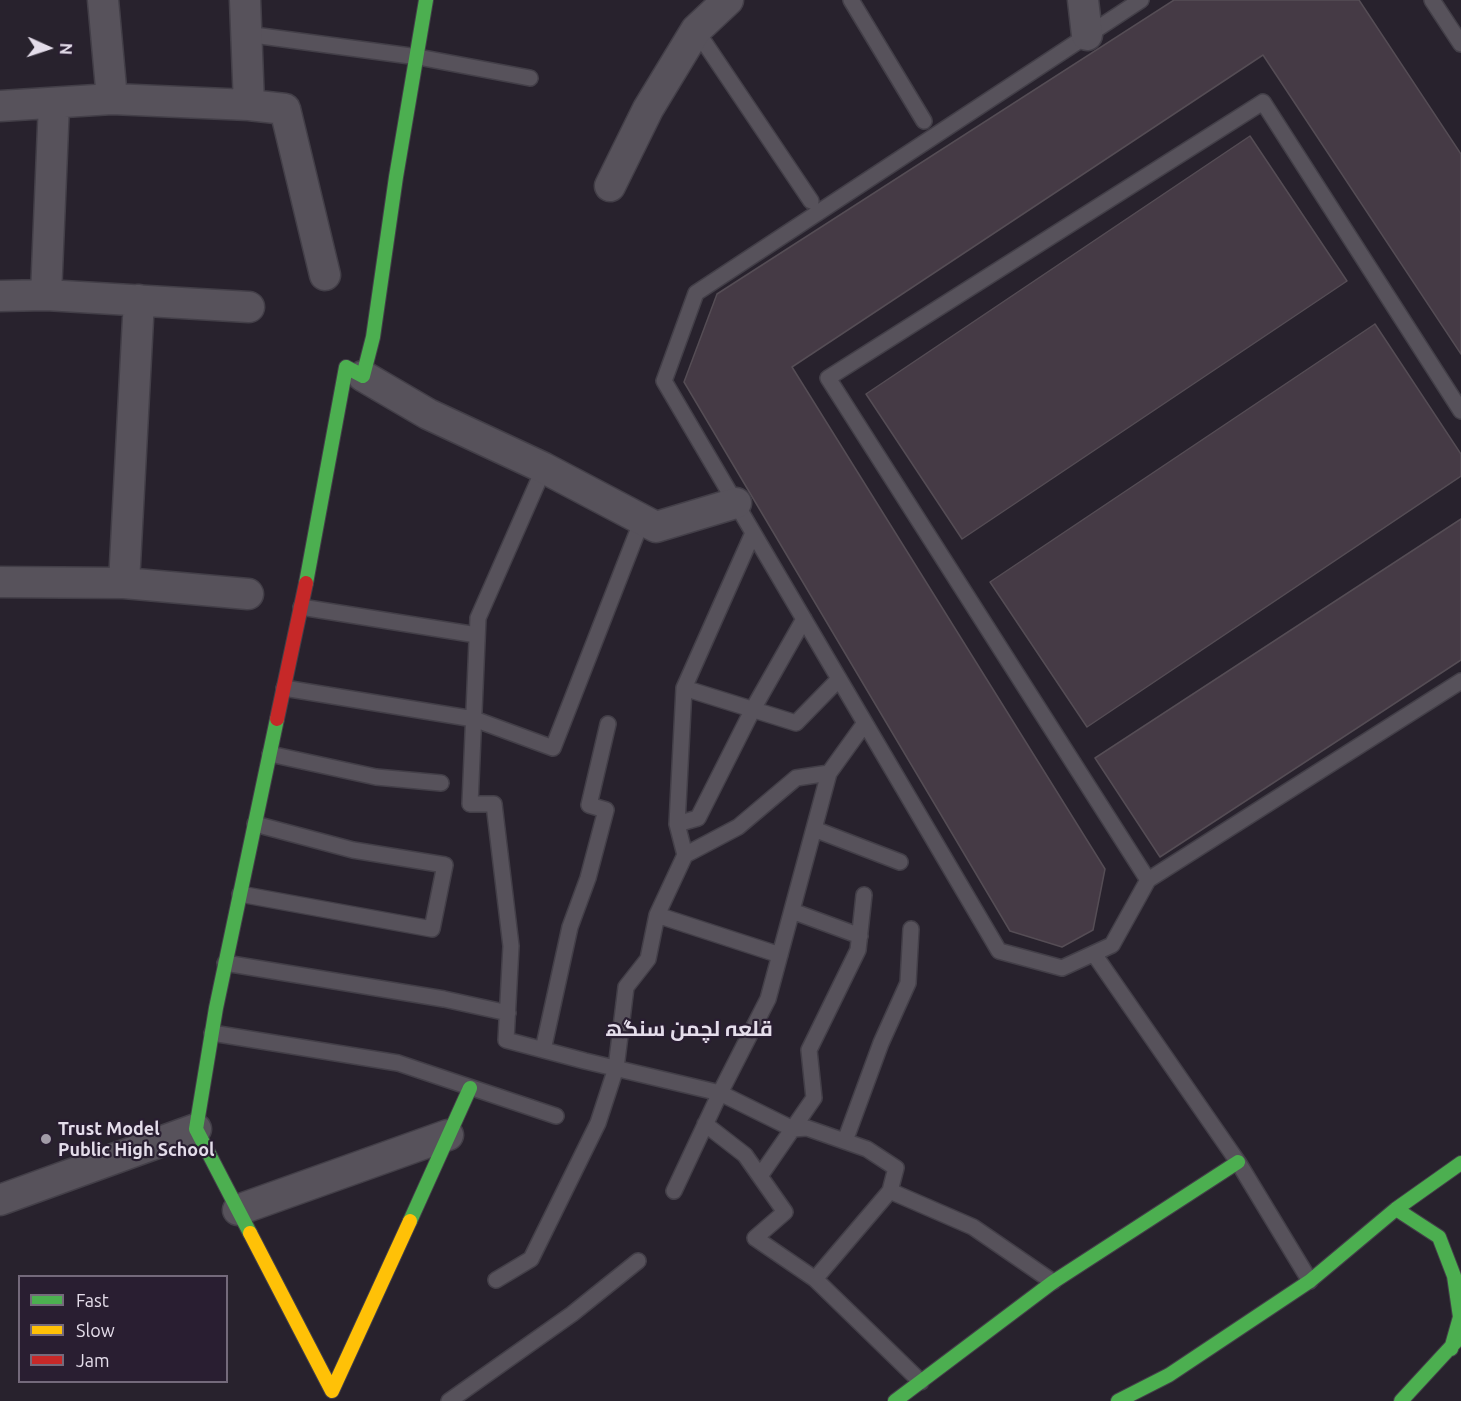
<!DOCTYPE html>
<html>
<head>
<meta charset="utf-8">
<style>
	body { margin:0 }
	#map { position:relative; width:1461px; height:1401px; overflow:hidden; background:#28222d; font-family:Ubuntu,sans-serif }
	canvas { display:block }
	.legend { position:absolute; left:18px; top:1275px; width:210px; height:108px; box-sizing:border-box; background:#291e31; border:2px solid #746a7b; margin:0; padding:8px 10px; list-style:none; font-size:18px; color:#e4ddea }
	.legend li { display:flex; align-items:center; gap:12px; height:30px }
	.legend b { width:30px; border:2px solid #746a7b }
	.north { position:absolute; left:18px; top:18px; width:60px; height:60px; -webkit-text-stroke:4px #291e31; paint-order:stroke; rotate:93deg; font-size:16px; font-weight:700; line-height:24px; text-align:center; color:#e4ddea }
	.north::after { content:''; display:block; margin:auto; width:21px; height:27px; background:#e4ddea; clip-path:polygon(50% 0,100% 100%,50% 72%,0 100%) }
</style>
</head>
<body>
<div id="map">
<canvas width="1461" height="1401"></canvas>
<ul class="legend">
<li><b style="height:8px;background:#4caf50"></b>Fast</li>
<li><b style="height:8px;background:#ffc107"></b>Slow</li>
<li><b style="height:8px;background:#c62828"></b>Jam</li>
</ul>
<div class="north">N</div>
</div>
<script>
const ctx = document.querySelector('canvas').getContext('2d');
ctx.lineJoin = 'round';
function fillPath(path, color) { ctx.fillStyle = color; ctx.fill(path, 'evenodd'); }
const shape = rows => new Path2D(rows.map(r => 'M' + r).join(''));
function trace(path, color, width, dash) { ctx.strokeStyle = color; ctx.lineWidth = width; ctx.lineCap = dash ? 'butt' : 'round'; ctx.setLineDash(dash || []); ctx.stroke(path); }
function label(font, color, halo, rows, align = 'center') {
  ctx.font = font + ' Ubuntu,Cairo,sans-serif'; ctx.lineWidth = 4.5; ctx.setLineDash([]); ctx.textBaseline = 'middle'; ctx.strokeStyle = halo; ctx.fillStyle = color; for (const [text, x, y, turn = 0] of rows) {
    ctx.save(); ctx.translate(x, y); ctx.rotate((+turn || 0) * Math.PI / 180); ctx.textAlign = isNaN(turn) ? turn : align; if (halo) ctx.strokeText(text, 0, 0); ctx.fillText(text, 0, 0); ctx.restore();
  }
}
const building = shape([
	[1174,0,1359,0,1461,154,1461,354,1263,55,792,367,1105,869,1093,930,1062,947,1010,931,684,382,717,294,1174,0],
	[1250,136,1347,281,962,539,866,394,1250,136],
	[1375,324,1461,454,1461,476,1087,727,990,582,1375,324],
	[1461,519,1461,660,1160,857,1095,758,1461,519]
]);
const lane = shape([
	[851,0,924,121],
	[1141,0,696,293,664,381,999,951,1062,968,1112,945,1148,880,828,378,1263,102,1461,411],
	[1432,0,1461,44],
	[696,30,811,201],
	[246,34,418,57,530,78],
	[544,468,478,618,470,804,494,804,511,946,506,1040,585,1061,720,1093,793,1129,807,1128,867,1149,896,1168,890,1191,973,1227,1053,1282],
	[301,607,477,635],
	[284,688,474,719,553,748,642,520],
	[684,688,796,723,839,679],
	[270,754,376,777,441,783],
	[677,824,684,688,753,533],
	[814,829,900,862],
	[685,855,677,824,698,818,753,709,804,619],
	[1148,880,1461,681],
	[240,894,432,929,445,865,353,850,255,824],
	[792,911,860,936],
	[657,915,685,855,738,827,796,778,829,773],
	[1094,954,1238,1162,1310,1281],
	[225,963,444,999,508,1013],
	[212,1033,398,1063,556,1116],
	[543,1050,570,927,588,878,606,810,589,805,608,724],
	[705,1124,745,1155,785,1212,755,1238,815,1279],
	[845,1141,881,1043,908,983,911,929],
	[760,1176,814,1098,809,1050,858,950,864,895],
	[674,1191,720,1093,768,999,829,773,865,723],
	[890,1191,815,1279,921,1382],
	[496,1280,531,1259,598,1123,616,1068,626,987,648,959,657,915,780,955],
	[449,1401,572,1314,638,1261]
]);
const street = shape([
	[103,0,112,99],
	[245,0,249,105,285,109,325,275],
	[1083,0,1087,35],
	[0,106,112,99,249,105],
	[610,186,648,109,696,30,728,0],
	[46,295,54,103],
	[0,296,46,295,249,307],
	[363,376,428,414,544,468,656,527,736,503],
	[0,582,124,583,248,594],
	[124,583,139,300],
	[0,1200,196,1129],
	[238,1210,448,1135]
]);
const fast = shape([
	[306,583,346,367,363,376,373,337,396,177,426,0],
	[1396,1209,1439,1237,1454,1276,1460,1317,1451,1349],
	[410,1221,470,1088],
	[250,1233,196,1129,216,1008,277,719],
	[895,1401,1053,1282,1238,1162],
	[1118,1401,1169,1375,1310,1281,1396,1209,1461,1163],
	[1401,1401,1461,1336]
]);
const slow = shape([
	[250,1233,332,1391,410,1221]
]);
const jam = shape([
	[277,719,306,583]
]);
const markers = [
	[46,1139,6,"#a29ca8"]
];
const poiNames = [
	["Trust Model",58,1129],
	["Public High School",58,1150]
];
const quarterNames = [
	["قلعہ لچمن سنگھ",689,1029]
];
fillPath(building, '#453a45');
trace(building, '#554d55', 1.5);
trace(lane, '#433f48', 18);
trace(street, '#433f48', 33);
trace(fast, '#433f48', 16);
trace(slow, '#433f48', 16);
trace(jam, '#433f48', 16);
trace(lane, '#57525b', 15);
trace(street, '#57525b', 30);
trace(fast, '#4caf50', 14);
trace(slow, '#ffc107', 14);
trace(jam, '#c62828', 14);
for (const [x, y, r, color] of markers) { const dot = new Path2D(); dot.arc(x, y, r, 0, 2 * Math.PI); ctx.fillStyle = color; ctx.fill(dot); trace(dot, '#291e31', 2); }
label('bold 18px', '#e4ddea', '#291e31', poiNames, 'left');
label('bold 21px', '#e4ddea', '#291e31', quarterNames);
</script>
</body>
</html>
